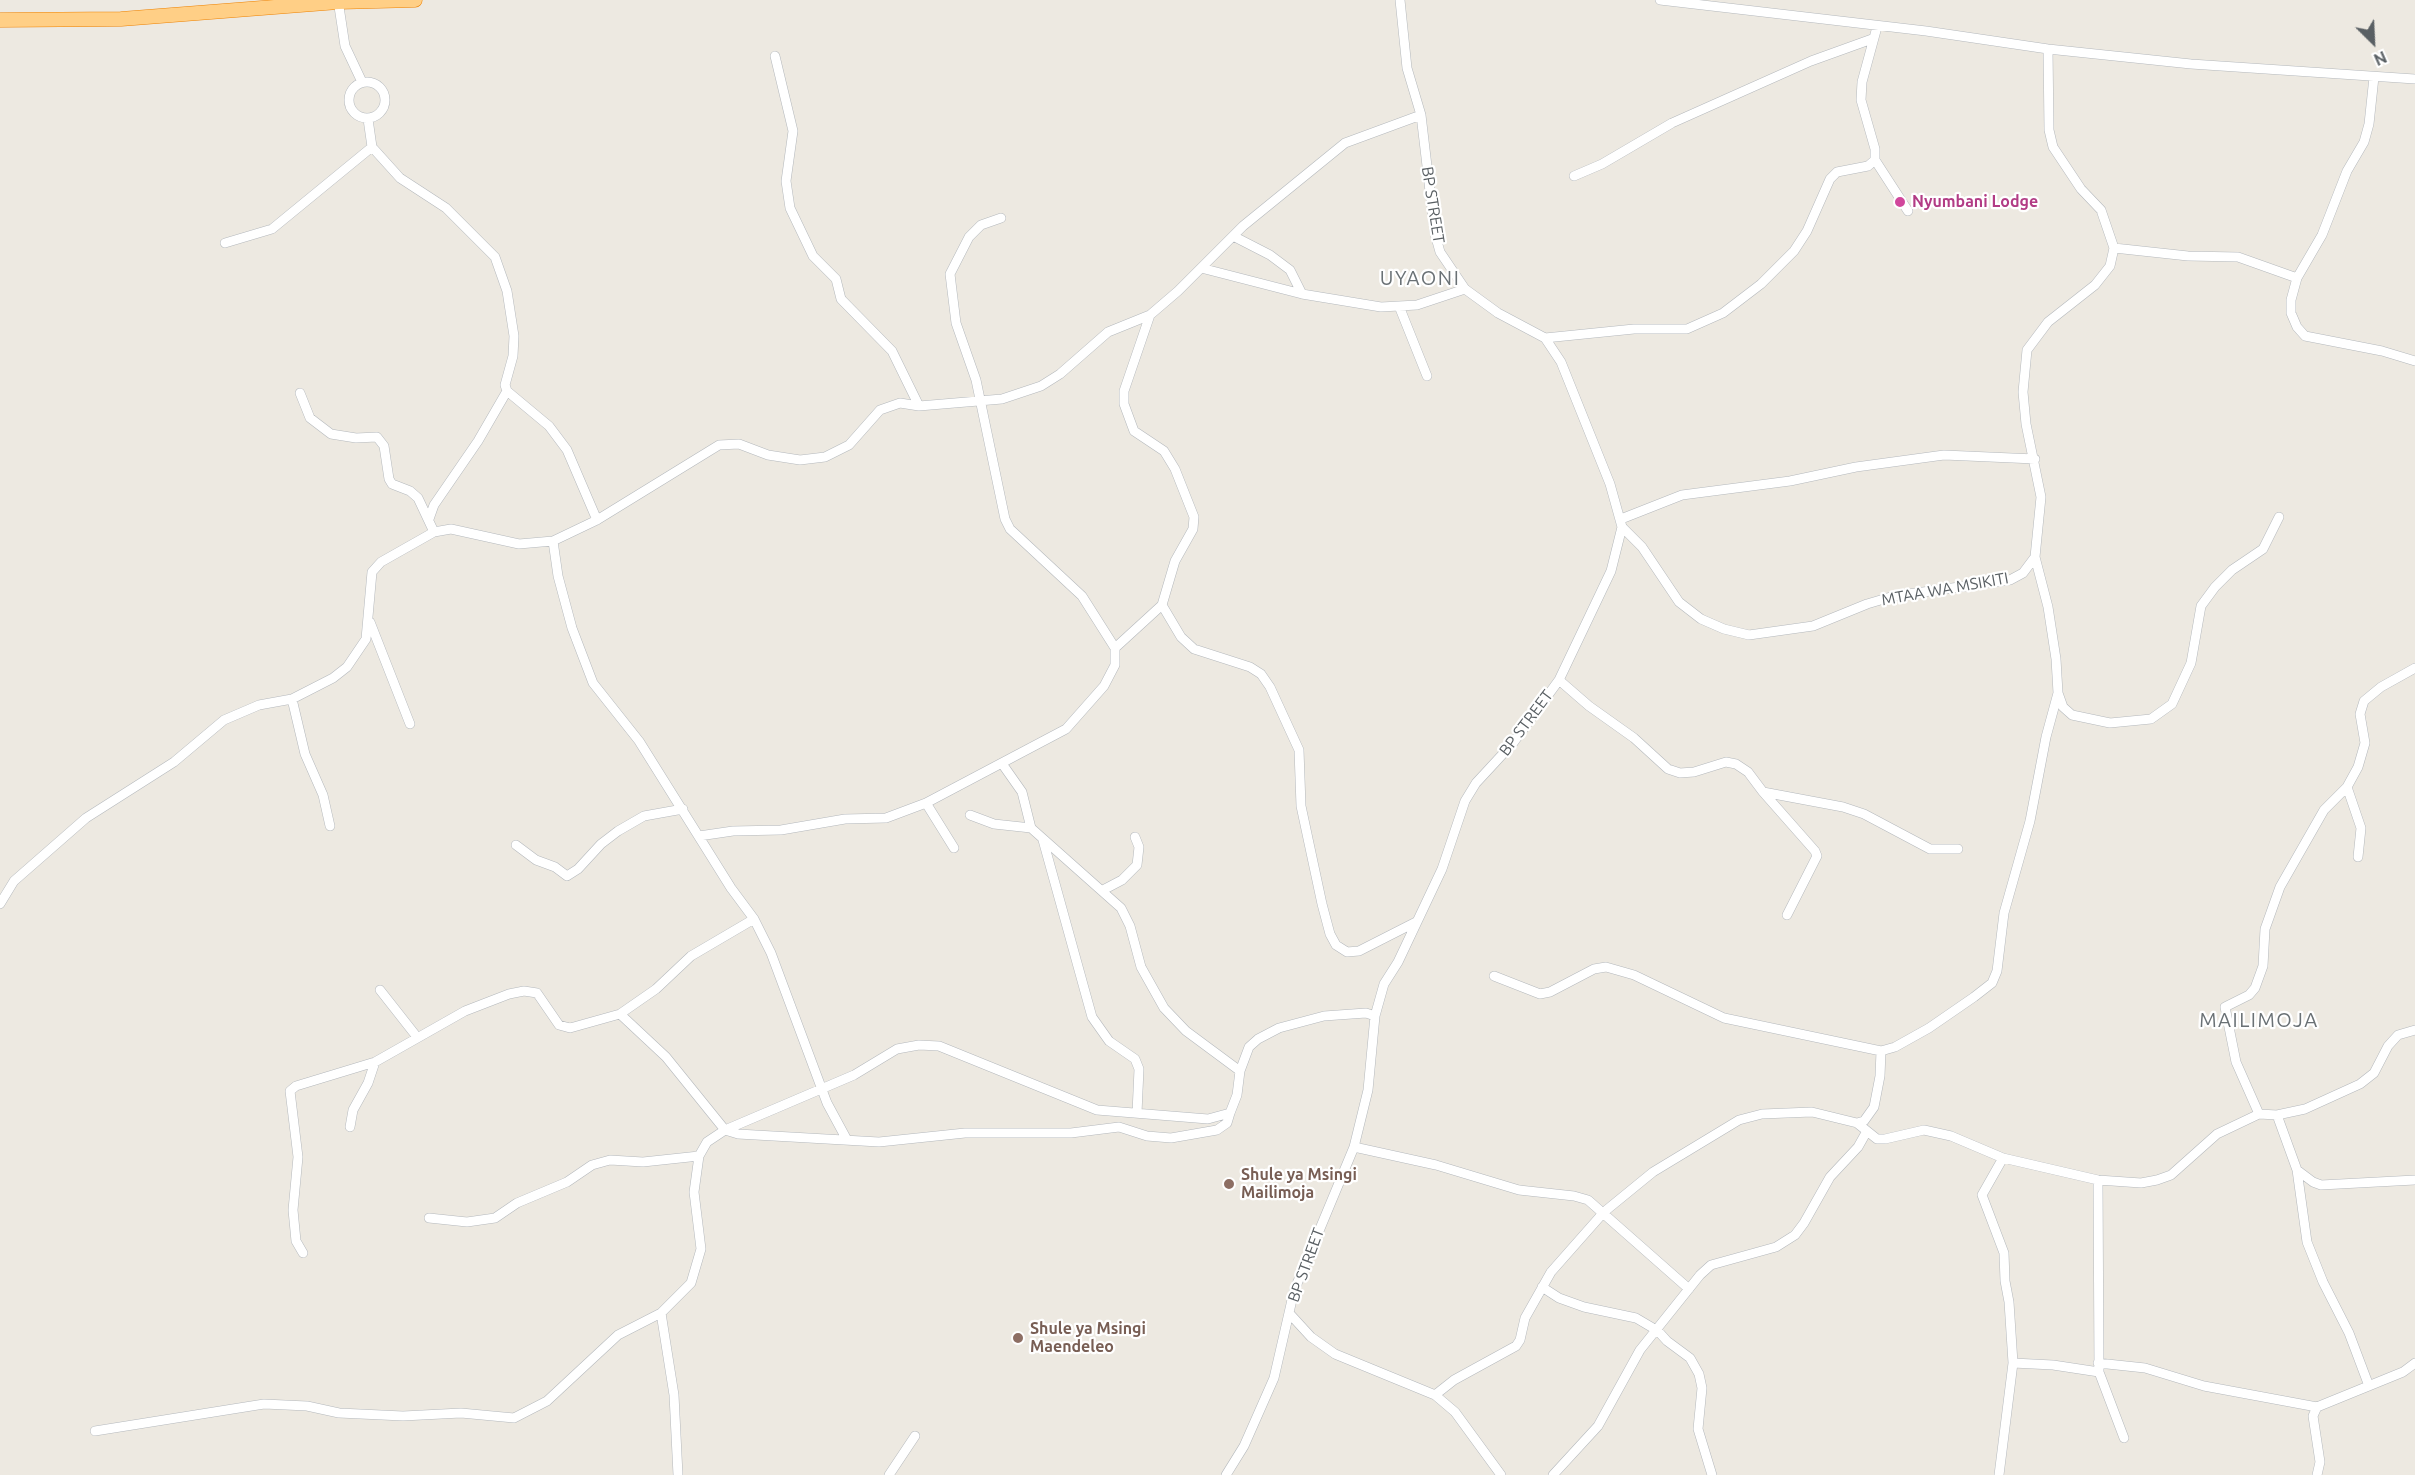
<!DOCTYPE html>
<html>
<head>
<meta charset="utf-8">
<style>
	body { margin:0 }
	#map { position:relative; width:2415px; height:1475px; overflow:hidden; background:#ede9e1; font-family:Ubuntu,sans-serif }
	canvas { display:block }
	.north { position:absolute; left:2343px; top:12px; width:60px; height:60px; -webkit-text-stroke:4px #fff; paint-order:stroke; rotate:156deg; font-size:16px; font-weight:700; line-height:24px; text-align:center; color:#595f63 }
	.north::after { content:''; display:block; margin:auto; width:21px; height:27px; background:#595f63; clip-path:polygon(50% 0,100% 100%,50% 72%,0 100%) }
</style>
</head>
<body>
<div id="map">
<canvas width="2415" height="1475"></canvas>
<div class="north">N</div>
</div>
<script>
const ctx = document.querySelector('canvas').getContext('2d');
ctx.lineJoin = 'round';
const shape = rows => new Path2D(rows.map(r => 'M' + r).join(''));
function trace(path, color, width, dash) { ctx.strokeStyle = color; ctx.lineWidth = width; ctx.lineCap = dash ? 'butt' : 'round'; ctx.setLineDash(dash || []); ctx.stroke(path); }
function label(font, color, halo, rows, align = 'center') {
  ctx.font = font + ' Ubuntu,sans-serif'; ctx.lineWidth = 4.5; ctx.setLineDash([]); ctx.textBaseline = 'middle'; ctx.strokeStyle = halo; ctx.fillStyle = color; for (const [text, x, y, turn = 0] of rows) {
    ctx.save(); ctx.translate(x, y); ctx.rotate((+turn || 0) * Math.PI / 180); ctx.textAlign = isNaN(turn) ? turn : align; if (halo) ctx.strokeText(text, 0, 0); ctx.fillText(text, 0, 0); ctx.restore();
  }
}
const minor = shape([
	[338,0,345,46,362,82],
	[1660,0,1926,31,2048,49,2191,64,2415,79],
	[775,56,793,131,786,181,790,208,813,256,836,279,841,299,892,351,919,406],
	[2374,77,2369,124,2364,142,2347,171,2322,235,2297,278,2291,300,2291,313,2297,327,2305,336,2382,351,2415,361],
	'349 100a18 18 0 1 1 36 0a18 18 0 1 1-36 0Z',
	[368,119,372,147,400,178,446,208,495,257,507,291,514,336,513,356,505,385,507,391,549,426,567,450,597,520],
	[1875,160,1908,211],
	[1574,176,1602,164,1672,123,1811,61,1872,39],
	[1001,218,981,225,969,237,950,274,956,323,976,380,1005,519,1010,529,1082,596,1115,648],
	[1233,236,1270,255,1290,270,1302,294],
	[225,243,272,229,372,147],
	[2114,248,2188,256,2238,257,2297,278],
	[1201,268,1302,294,1381,307,1417,305,1465,289],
	[1399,306,1427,376],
	[1150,315,1124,391,1124,404,1134,431,1164,451,1175,469,1194,517,1193,529,1175,561,1162,605,1181,637,1194,649,1250,667,1261,674,1270,687,1299,750,1301,806,1322,904,1330,934,1336,945,1347,952,1359,951,1416,922],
	[1545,338,1634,329,1687,329,1723,313,1761,284,1794,251,1807,231,1830,179,1837,172,1868,166,1875,160,1875,149,1861,100,1862,82,1877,27],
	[300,393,310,418,331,434,356,438,377,437,384,446,389,479,392,484,410,491,418,498,434,532],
	[429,519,434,505,478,441,507,391],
	[1621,519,1682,495,1790,481,1856,467,1944,455,2035,459],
	[1622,527,1642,547,1679,602,1701,619,1724,629,1749,635,1813,626,1867,604,1894,596,2010,580,2023,573,2035,557,2041,497,2026,424,2023,392,2027,350,2048,322,2095,285,2110,266,2114,248,2101,210,2081,189,2053,147,2049,130,2048,49],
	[553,541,558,576,572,628,593,683,639,741,731,888,754,919,771,953,827,1103,847,1140],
	[370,622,410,724],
	[1559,680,1589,706,1634,738,1668,769,1680,773,1694,772,1726,762,1736,764,1748,772,1763,792,1843,807,1864,814,1930,849,1958,849],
	[2058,693,2063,707,2072,715,2110,723,2151,719,2172,704,2191,663,2201,606,2215,587,2232,570,2263,549,2279,517],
	[292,699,305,754,323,795,330,826],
	[1003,765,1022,792,1031,828,1121,908,1130,926,1141,967,1164,1008,1186,1031,1240,1071],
	[2347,787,2361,828,2358,857],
	[1763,792,1815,851,1817,856,1787,915],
	[926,803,954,848],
	[970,815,994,824,1031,828],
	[699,836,733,831,781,830,845,819,886,818,926,803,1066,729,1104,686,1115,665,1115,648,1162,605],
	[1043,840,1092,1017,1109,1041,1135,1059,1139,1069,1137,1113],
	[516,845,536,860,555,867,567,876,578,869,601,844,618,831,644,816,683,809],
	[1103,890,1122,880,1137,865,1139,847,1135,837],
	[0,904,14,881,86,818,174,762,224,720,259,705,292,699,333,678,347,667,366,639,372,572,381,562,434,532,451,529,519,544,553,541,597,520,719,445,739,444,768,455,800,460,825,457,849,445,880,410,900,403,919,406,1002,399,1041,386,1060,374,1108,332,1150,315,1178,291,1243,226,1345,143,1421,115],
	[1494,976,1540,994,1550,992,1594,969,1606,967,1634,975,1724,1018,1881,1051,1895,1047,1929,1028,1974,997,1992,983,1997,971,2004,913,2030,821,2046,737,2058,693,2056,659,2048,607,2035,557],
	[380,990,417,1037],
	[620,1014,666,1057,725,1130,738,1134,879,1142,965,1133,1071,1133,1119,1127,1147,1136,1171,1138,1217,1130,1227,1123,1230,1113],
	[2259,1114,2236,1062,2225,1007,2249,995,2255,988,2263,966,2265,929,2280,887,2324,810,2347,787,2358,767,2365,743,2360,714,2364,701,2381,687,2415,668],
	[2277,1115,2297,1170,2313,1182,2321,1185,2415,1180],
	[1857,1123,1877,1139,1885,1139,1924,1130,1951,1136,2003,1158,2098,1180,2141,1183,2157,1180,2171,1175,2217,1134,2259,1114,2277,1115,2305,1109,2360,1084,2374,1073,2388,1046,2398,1035,2415,1030],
	[350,1127,353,1110,368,1083,375,1062],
	[1354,1147,1436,1165,1519,1190,1574,1196,1588,1200,1689,1289],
	[2297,1170,2307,1242,2323,1282,2349,1333,2369,1386],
	[2098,1180,2099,1372,2124,1438],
	[429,1218,467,1222,495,1218,517,1203,567,1182,592,1165,610,1160,643,1162,699,1156],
	[303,1253,296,1241,293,1210,298,1157,290,1091,296,1086,375,1062,465,1011,509,994,524,991,537,993,559,1025,570,1028,620,1014,656,989,691,956,754,919],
	[1542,1287,1559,1298,1584,1307,1636,1318,1658,1331,1667,1341,1690,1358,1699,1374,1702,1388,1698,1429,1712,1475],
	[661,1313,674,1395,678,1475],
	[1289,1313,1311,1337,1335,1354,1435,1395,1455,1412,1501,1475],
	[2013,1363,2053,1365,2099,1372],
	[2098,1363,2145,1368,2204,1386,2317,1407],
	[1435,1395,1454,1380,1516,1346,1520,1340,1525,1318,1551,1272,1604,1212,1653,1172,1739,1120,1762,1114,1812,1112,1857,1123,1864,1121,1874,1107,1880,1076,1881,1051],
	[95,1431,264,1404,307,1406,339,1413,403,1416,461,1413,514,1418,547,1401,618,1335,661,1313,691,1283,701,1249,694,1192,699,1156,707,1142,725,1130,854,1075,897,1049,919,1045,939,1046,1097,1110,1208,1119,1230,1113,1237,1095,1240,1071,1249,1047,1258,1039,1279,1028,1324,1016,1366,1013,1375,1016],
	[889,1475,915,1436],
	[1226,1475,1244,1446,1274,1378,1294,1291,1354,1147,1368,1090,1375,1016,1384,984,1398,962,1442,869,1465,801,1476,783,1513,743,1559,680,1611,571,1622,527,1610,484,1561,362,1545,338,1498,313,1465,289,1440,252,1435,234,1421,115,1407,68,1400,0],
	[1553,1475,1598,1426,1640,1350,1700,1275,1711,1265,1776,1247,1795,1235,1804,1223,1830,1177,1858,1147,1867,1131],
	[1999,1475,2013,1363,2009,1302,2005,1281,2004,1253,1982,1195,2003,1158],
	[2317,1475,2320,1462,2313,1416,2317,1407,2403,1372,2415,1363]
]);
const highway = shape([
	[0,20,121,19,338,2,415,0]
]);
const markers = [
	[1900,202,6,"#d1479c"],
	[1229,1184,6,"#8d6e63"],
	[1018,1338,6,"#8d6e63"]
];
const hotelNames = [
	["Nyumbani Lodge",1912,202]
];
const streetNames = [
	["BP STREET",1433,205,81],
	["MTAA WA MSIKITI",1945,589,-10],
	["BP STREET",1526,723,-53],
	["BP STREET",1306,1265,-70]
];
const educationNames = [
	["Shule ya Msingi",1241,1175],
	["Mailimoja",1241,1193],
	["Shule ya Msingi",1030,1329],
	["Maendeleo",1030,1347]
];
const quarterNames = [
	["UYAONI",1420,278],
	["MAILIMOJA",2259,1020]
];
trace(minor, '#b4b8bc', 10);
trace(highway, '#ee8200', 15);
trace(minor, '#fff', 9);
trace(highway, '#ffcf86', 14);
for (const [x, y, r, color] of markers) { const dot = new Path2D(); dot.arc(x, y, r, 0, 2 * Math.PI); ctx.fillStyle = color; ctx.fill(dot); trace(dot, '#fff', 2); }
label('bold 16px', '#b23c85', '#fff', hotelNames, 'left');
label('16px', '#595f63', '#fff', streetNames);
label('bold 16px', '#785e54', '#fff', educationNames, 'left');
ctx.letterSpacing = '1.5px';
label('20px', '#6a7175', '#fff', quarterNames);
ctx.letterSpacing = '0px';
</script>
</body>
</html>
